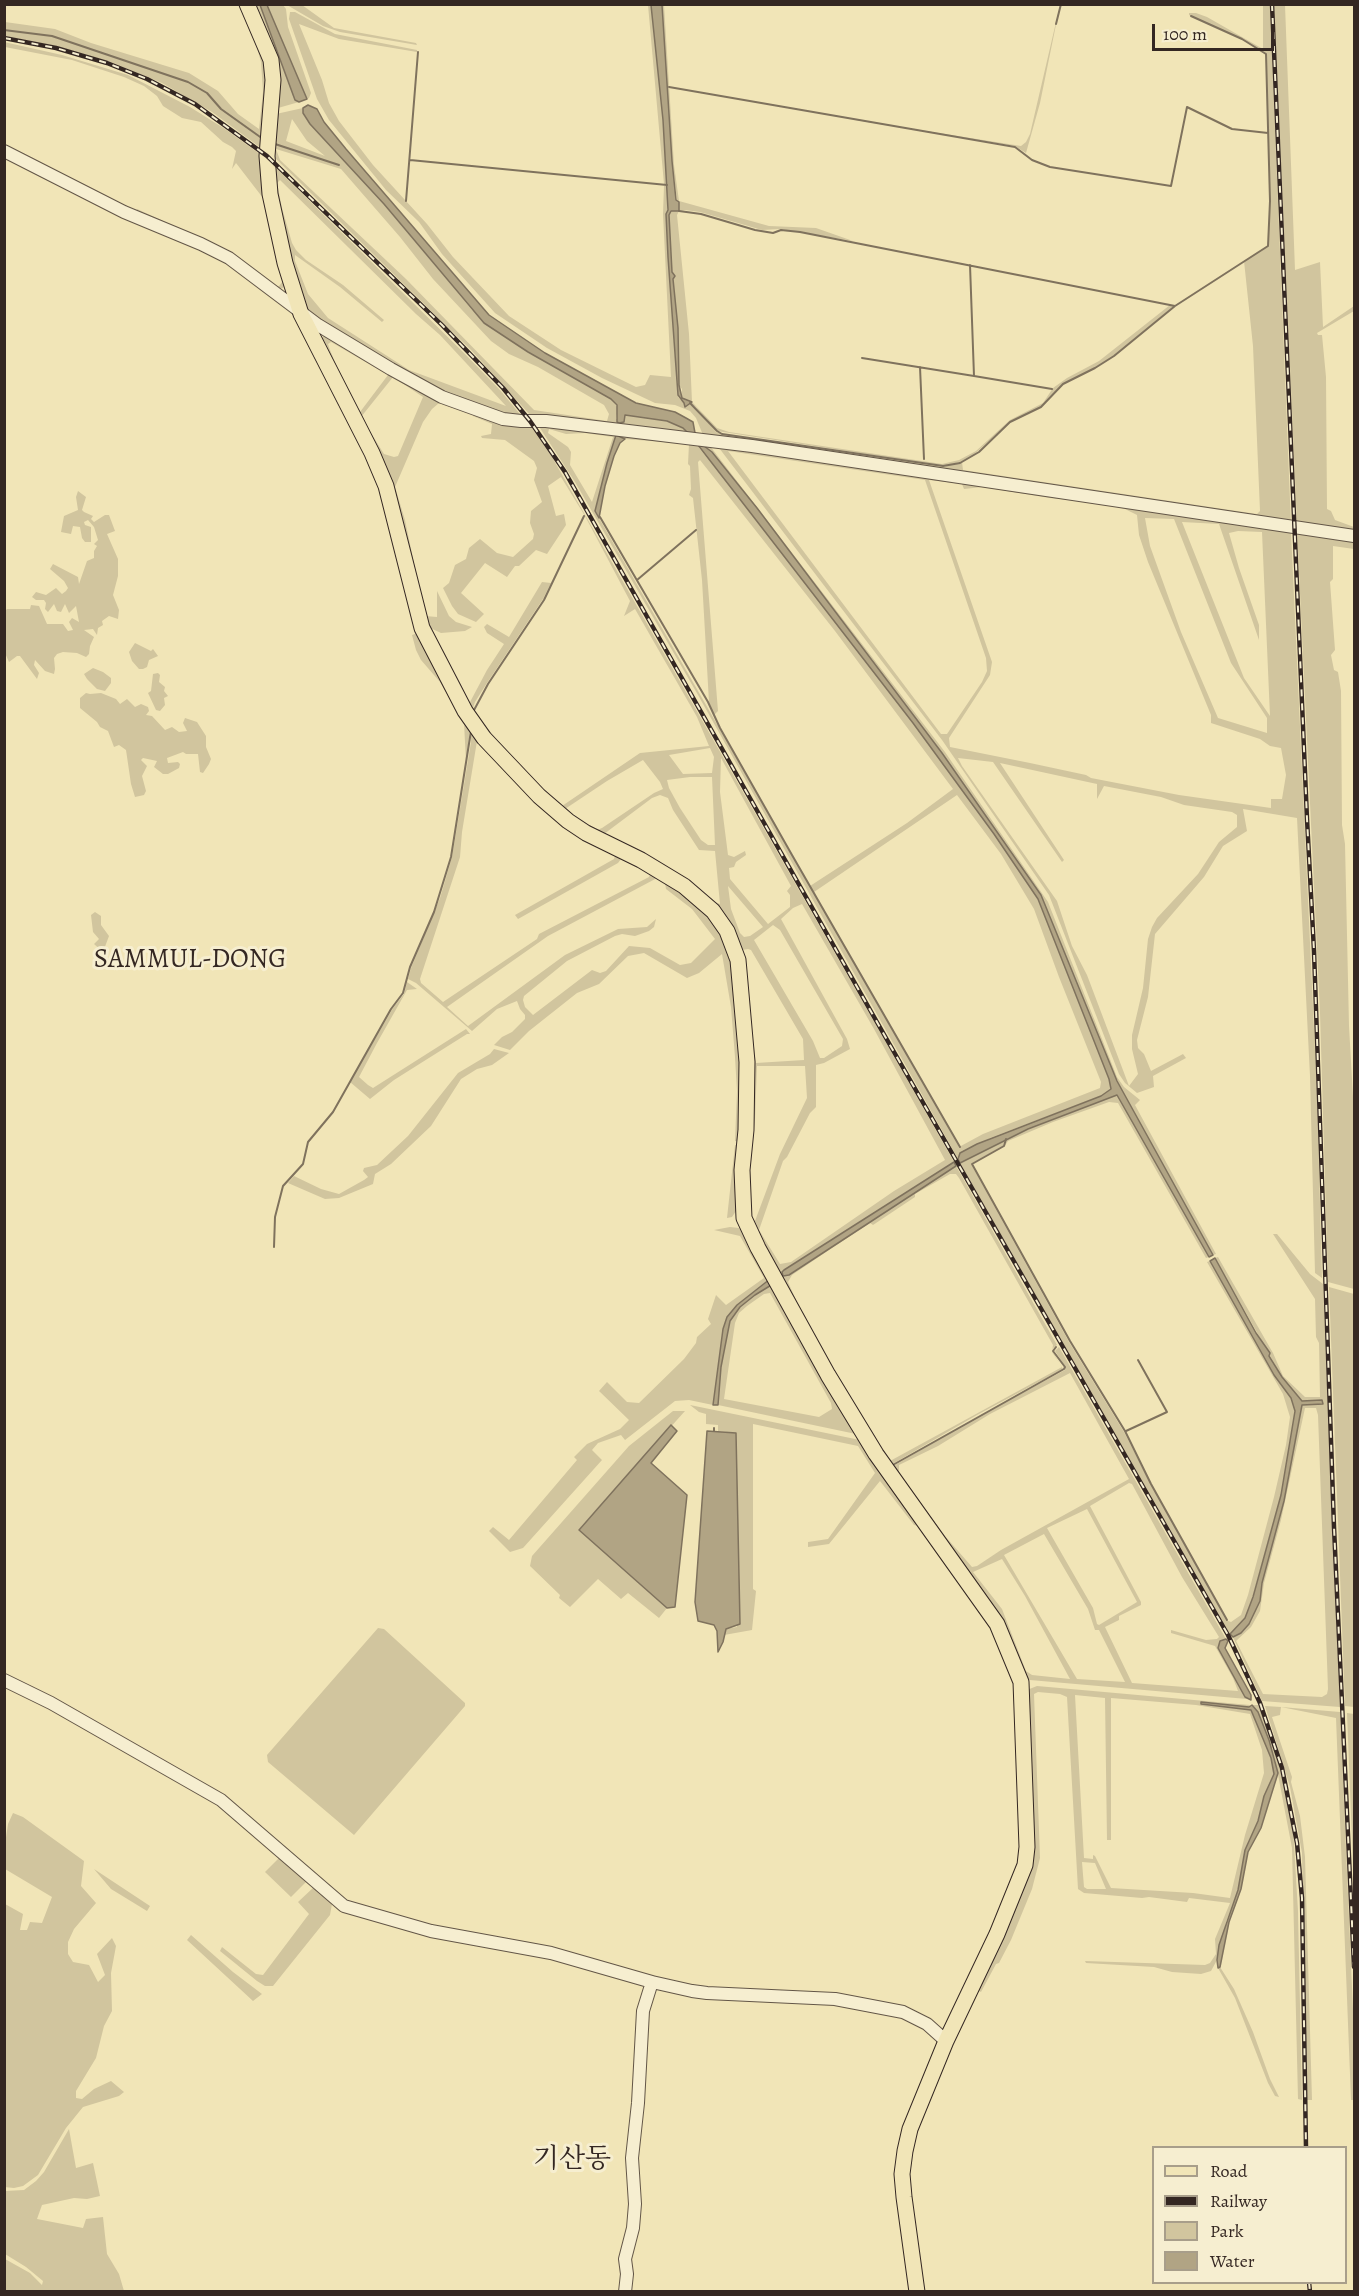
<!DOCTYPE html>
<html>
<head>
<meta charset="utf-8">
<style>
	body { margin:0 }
	#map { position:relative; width:1359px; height:2296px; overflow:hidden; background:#f1e5b7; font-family:Alegreya,serif }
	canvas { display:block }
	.frame { position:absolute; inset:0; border:6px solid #342722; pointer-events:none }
	.legend { position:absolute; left:1152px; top:2146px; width:195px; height:138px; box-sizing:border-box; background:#f6eed0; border:2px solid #a89e8a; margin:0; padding:8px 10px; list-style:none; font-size:18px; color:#342722 }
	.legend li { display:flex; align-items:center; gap:12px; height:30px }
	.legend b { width:30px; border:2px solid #a89e8a }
	.scale { position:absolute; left:1152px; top:24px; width:122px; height:27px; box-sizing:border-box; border:3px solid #342722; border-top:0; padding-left:8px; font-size:18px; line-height:21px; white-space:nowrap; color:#342722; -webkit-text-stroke:4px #f6eed0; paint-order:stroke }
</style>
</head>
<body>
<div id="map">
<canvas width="1359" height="2296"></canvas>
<div class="frame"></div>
<ul class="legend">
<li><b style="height:8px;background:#f1e5b7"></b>Road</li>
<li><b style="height:8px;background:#342722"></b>Railway</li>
<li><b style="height:16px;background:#d1c59e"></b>Park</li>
<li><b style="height:16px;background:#b1a484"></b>Water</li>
</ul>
<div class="scale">100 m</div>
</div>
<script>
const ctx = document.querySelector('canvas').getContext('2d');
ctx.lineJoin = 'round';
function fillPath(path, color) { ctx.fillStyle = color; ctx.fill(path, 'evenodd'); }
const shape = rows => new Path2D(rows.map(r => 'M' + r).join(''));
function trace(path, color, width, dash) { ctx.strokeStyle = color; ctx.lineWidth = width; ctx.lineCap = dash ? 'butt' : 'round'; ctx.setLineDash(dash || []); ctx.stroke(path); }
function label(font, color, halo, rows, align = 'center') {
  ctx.font = font + ' Alegreya,"Noto Serif KR",serif'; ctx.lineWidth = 6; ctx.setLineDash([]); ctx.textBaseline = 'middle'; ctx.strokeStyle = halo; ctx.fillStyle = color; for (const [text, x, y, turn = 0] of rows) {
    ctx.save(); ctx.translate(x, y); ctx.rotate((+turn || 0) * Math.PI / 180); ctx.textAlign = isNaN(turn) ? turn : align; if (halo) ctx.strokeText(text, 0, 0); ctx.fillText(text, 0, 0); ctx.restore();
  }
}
const green = shape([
	[239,5,243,5,266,63,265,151,212,112,162,83,108,61,56,46,5,36,5,22,55,29,91,43,189,73,218,91,238,114,259,129,263,92,261,62,255,41],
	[252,5,260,5,295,99,299,102,278,108],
	[267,5,283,5,286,9,288,27,311,93,309,98,307,99],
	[287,5,302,5,334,28,416,43,417,45,340,32,323,26],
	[648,5,651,5,663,120,667,184,664,184],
	[662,5,664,5,674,165,679,201,769,226,816,228,853,241,780,229,762,230,700,212,685,210,679,211,677,215,689,334,692,402,717,428,729,432,942,464,959,460,976,451,1010,420,1043,403,1053,388,1067,378,1099,361,1170,305,1174,306,1114,356,1084,374,1062,384,1041,407,1010,422,971,457,960,462,943,466,717,431,696,407,682,398,682,389,679,385,678,328,673,279,675,276,672,272,669,237,669,215,677,200,672,161],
	[1060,5,1040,103,1026,153,1015,146,873,123,729,97,907,128,1021,146,1026,142,1030,134],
	[1263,5,1270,5,1291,525,703,435,696,418,690,411,675,405,655,403,602,378,547,348,495,313,442,254,419,222,386,190,329,120,317,99,289,19,290,12,295,12,335,34,417,50,417,52,339,39,299,24,322,80,329,103,339,121,373,165,427,224,453,257,509,316,561,350,636,387,645,385,650,375,671,377,663,214,664,186,667,186,668,257,678,397,687,406,690,404,695,408,716,432,722,434,943,467,962,462,963,470,1257,514,1260,511,1253,346,1244,261,1268,246,1270,201,1266,54,1242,39,1189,15,1189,13,1196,13,1207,17,1263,49],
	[1274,5,1285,5,1295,270,1320,262,1323,327,1354,306,1354,311,1317,333,1318,335,1322,335,1326,377,1327,509,1331,511,1335,520,1354,527,1354,533,1297,524],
	[4,42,62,55,128,75,190,107,225,129,264,157,285,285,283,288,278,289,136,212,137,209,212,243,247,264,276,287,279,286,283,281,282,275,263,198,236,163,232,169,236,151,232,147,223,142,201,122,182,118,163,106,157,96,144,86,124,77,72,60,5,47],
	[303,108,305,117,310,124,384,204,472,310,611,399,618,408,616,419,625,419,625,414,667,421,683,428,689,434,531,416,471,350,272,155,276,114],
	[292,119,307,141,325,156,286,141],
	[276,149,341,169,400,237,433,279,491,341,509,354,538,367,604,405,609,414,607,421,534,410,406,279,280,160],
	[273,165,465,354,500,390,524,419,451,397,393,366,306,310,285,248],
	[280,180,416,314,440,335,506,406,409,370,328,318,308,294,295,261,295,255,340,287,382,322,384,320,343,285,306,260,296,250,292,243,282,208,277,183],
	[324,335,469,410,468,413,439,403,432,409,423,422,395,487,405,520,425,616,437,617,437,591,449,616,456,622,472,627,465,631,441,633,426,626,409,561,320,340],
	[331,342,388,375,360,412,346,389,330,350,328,344],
	[393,377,423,397,398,456,394,457,384,454,361,417],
	[474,412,505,423,529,424,552,457,954,1162,784,1270,782,1272,783,1276,789,1275,956,1166,1057,1345,1053,1348,1052,1351,1063,1369,977,1415,889,1466,808,1333,748,1217,744,1194,750,1110,751,1052,740,958,730,929,717,910,681,880,657,865,587,829,537,788,508,759,477,723,433,640,437,641,469,704,487,670,504,644,487,633,484,627,487,624,509,637,542,582,551,583,543,599,487,683,475,702,472,711,532,780,562,806,640,753,709,746,697,717,635,609,624,616,630,601,585,516,561,477,548,486,556,516,564,514,566,525,547,554,536,550,519,566,515,566,507,577,485,563,461,593,484,614,476,622,458,614,452,606,443,588,449,583,455,565,466,559,469,548,480,539,497,553,513,557,533,539,534,534,530,523,531,511,542,502,534,480,537,468,534,461,505,440,482,438,481,436,491,434,492,424,473,416],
	[710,748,714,757,712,773,683,774,669,755],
	[721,758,791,886,787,891,790,895,790,907,768,924,730,879,729,868,734,867,736,862,746,855,745,851,734,857,728,855,720,792],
	[643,760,660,782,663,789,654,793,602,828,597,830,565,809,607,781],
	[690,777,712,777,715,845,708,845,701,840,680,808,669,788,667,780],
	[660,795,668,798,673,810,699,850,715,851,720,904,712,901,664,865,604,834,652,798],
	[728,886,763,927,750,936,744,937,740,933,731,909],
	[802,904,874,1029,945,1160,894,1191,791,1262,780,1264,759,1230,783,1161,787,1157,810,1113,816,1107,816,1065,824,1063,850,1049,847,1039,781,919,793,908],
	[773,925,780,930,843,1039,842,1046,824,1058,820,1058,813,1041,754,940],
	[748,949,751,950,803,1039,804,1060,756,1063,742,950],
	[757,1066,805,1066,807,1098,780,1154,755,1221,751,1214,749,1200,749,1174,755,1120],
	[950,1174,956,1174,959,1178,1053,1345,1052,1352,1062,1367,890,1461,825,1355,804,1318,788,1282,792,1275,829,1250,870,1223,873,1225,915,1197,915,1194],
	[538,425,710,446,945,752,1048,902,1117,1077,1124,1087,1140,1100,1135,1105,1216,1254,1213,1255,1117,1081,1041,895,942,753,757,508,712,452,699,448,746,505,913,723,994,834,1038,899,1109,1079,1111,1089,1101,1096,990,1138,963,1152,958,1159,698,695,575,482],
	[549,429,566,434,585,433,613,437,592,502,570,465,571,452,568,447,548,433],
	[617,435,625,439,689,444,688,464,690,466,691,489,689,495,693,498,702,580,709,702,714,715,718,711,698,462,700,460,835,631,953,789,907,823,810,886,814,892,957,795,1001,854,1034,909,1059,977,1101,1082,1100,1088,983,1134,959,1147,595,511,607,463],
	[716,444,1169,511,1291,532,1317,1094,1322,1278,1315,1273,1310,1076,1297,818,1243,809,1247,831,1223,846,1204,877,1155,934,1148,997,1137,1040,1138,1048,1144,1054,1151,1071,1183,1054,1186,1058,1153,1076,1154,1087,1137,1093,1125,1083,1119,1074,1049,895,942,740],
	[728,451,925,480,986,658,987,671,982,682,947,734,941,734],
	[929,480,962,484,964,489,982,487,1050,498,1100,503,1125,509,1137,515,1139,535,1148,562,1211,715,1211,723,1260,739,1270,746,1281,748,1286,775,1282,799,1271,799,1271,808,1179,795,1091,778,1086,775,1030,763,950,747,949,738,990,675,992,662],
	[1145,518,1174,519,1231,663,1267,718,1267,733,1218,718,1181,632,1150,546],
	[1182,522,1219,524,1259,640,1259,625,1239,568,1229,533,1238,531,1262,532,1270,716,1244,678],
	[958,758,993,762,1062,862,1064,860,1000,763,1097,784,1097,799,1104,786,1161,797,1184,805,1232,812,1237,815,1237,827,1219,842,1198,874,1157,918,1152,927,1148,939,1143,988,1132,1035,1132,1049,1138,1074,1129,1086,1087,975,1072,946,1057,901,962,766],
	[78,491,86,497,82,510,84,512,93,516,91,519,94,522,105,515,109,515,115,531,107,534,118,559,118,576,113,595,119,610,118,619,109,616,102,621,103,625,98,628,97,635,93,629,84,630,94,637,90,646,89,654,86,657,77,653,63,652,57,654,54,658,55,669,54,674,45,671,35,660,34,665,39,673,37,679,20,656,17,656,9,662,5,653,5,611,7,609,30,609,31,605,39,606,47,624,63,624,68,631,73,630,69,622,72,618,79,622,76,606,69,613,65,604,61,612,57,611,54,604,48,612,45,609,46,603,44,600,36,600,32,597,36,592,46,595,56,588,62,594,66,591,68,588,64,581,50,569,53,564,78,577,79,584,87,561,94,558,94,551,97,546,94,544,98,540,94,527,88,520,84,522,85,525,91,527,91,542,85,542,82,538,80,527,73,526,71,534,61,532,64,516,78,510,76,497],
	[1297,530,1354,539,1354,549,1333,546,1333,579,1330,582,1335,650,1331,655,1334,670,1338,672,1341,691,1342,825,1345,844,1349,1026,1353,1097,1354,1289,1328,1282,1320,1013],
	[415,634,421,635,424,639,457,704,479,737,539,802,559,820,581,835,657,874,678,888,706,912,724,938,732,960,740,1042,741,1142,735,1141,737,1091,735,1057,731,1007,722,954,699,973,687,978,644,953,628,956,599,984,577,993,529,1031,510,1050,494,1045,502,1037,512,1032,525,1019,525,1015,520,1009,517,1001,497,1009,472,1031,416,983,408,979,411,968,440,898,452,857,471,742,470,729,466,761,464,723,440,682,421,660,416,650,412,635],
	[477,741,559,822,585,841,615,856,614,859,515,915,518,919,618,863,621,859,650,874,649,877,539,934,537,939,443,1002,421,983,420,979,460,857,462,832],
	[657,878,665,883,666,889,692,909,715,939,691,963,680,965,650,948,629,946,606,971,600,973,592,970,533,1015,525,1007,523,1000,524,996,567,961,615,936,622,934,635,936,649,931,654,927,656,919,647,927,618,929,565,955,468,1026,447,1007,548,936],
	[135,643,151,651,153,649,158,656,149,660,147,667,143,669,139,669,132,661,129,652],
	[93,668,103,672,111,678,111,683,105,691,97,689,87,679,84,674],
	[158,673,160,675,159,682,165,687,164,691,168,696,164,698,165,705,160,711,156,710,148,693,151,691,153,674],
	[86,693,90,694,101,693,116,699,120,704,127,699,135,707,141,704,148,707,149,711,146,715,152,716,165,730,172,727,179,732,187,731,183,723,185,718,197,722,206,736,206,747,211,759,209,764,203,773,200,772,198,754,186,754,183,752,167,758,168,763,178,762,180,764,179,768,168,774,163,774,154,767,157,761,143,758,141,760,147,766,142,776,146,791,144,795,135,797,131,784,126,750,119,745,114,747,108,731,100,727,97,722,80,708,80,698],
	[95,912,101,916,101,925,109,936,103,952,94,944,99,939,93,932,91,915],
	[407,982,417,989,407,990,377,1043,359,1077,368,1085,373,1088,466,1029,470,1034,467,1034,394,1080,370,1099,350,1082,393,1008,404,994],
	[494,1049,509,1053,492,1065,477,1069,461,1079,431,1126,391,1164,375,1174,373,1184,339,1198,325,1199,288,1183,294,1176,321,1189,339,1194,364,1180,368,1177,363,1171,364,1168,377,1165,408,1136,458,1073,490,1054],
	[1117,1095,1147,1146,1209,1257,1206,1258,1118,1103,1109,1102,1053,1122,1008,1141,1004,1147,1006,1138],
	[1005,1139,1003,1146,971,1164,1069,1342,1124,1432,1151,1484,1226,1620,1231,1622,1241,1615,1248,1595,1274,1497,1286,1445,1290,1417,1283,1394,1207,1262,1210,1261,1274,1375,1291,1398,1295,1411,1294,1422,1281,1495,1249,1610,1245,1618,1230,1634,960,1163],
	[735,1145,741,1146,736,1211,732,1217,727,1218],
	[730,1227,739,1228,744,1233,770,1279,737,1305,727,1317,713,1405,689,1400,675,1401,625,1440,621,1435,598,1443,592,1450,602,1460,523,1548,510,1552,489,1531,493,1527,509,1540,577,1460,574,1457,587,1444,620,1429,629,1420,599,1391,607,1382,627,1402,639,1403,684,1359,696,1343,697,1337,711,1324,708,1319,716,1295,726,1305,764,1278,740,1236,714,1230],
	[1273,1234,1277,1234,1310,1274,1323,1284,1340,1707,1262,1701,1233,1637,1241,1633,1249,1624,1260,1601,1262,1583,1284,1501,1302,1405,1323,1403,1322,1400,1302,1401,1282,1377,1215,1258,1218,1257,1273,1353,1283,1376,1305,1397,1320,1397,1319,1343,1316,1337,1315,1299],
	[1305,1408,1316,1408,1318,1415,1328,1689,1327,1694,1322,1697,1263,1694,1236,1641,1251,1627,1260,1611,1264,1583,1281,1520],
	[773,1284,856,1434,718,1405,721,1367,730,1321,740,1307,755,1295],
	[770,1293,831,1403,832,1409,819,1417,724,1399,735,1323,739,1313,747,1306,764,1294],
	[1329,1287,1354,1294,1354,1707,1345,1706],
	[1059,1347,1226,1639,1222,1641,1233,1673,1247,1699,1030,1680,1022,1677,1000,1626,890,1468,981,1415,1065,1370,1065,1366,1055,1351],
	[1070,1373,1129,1479,1001,1550,977,1566,972,1567,945,1536,899,1473,899,1465,938,1446,990,1414],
	[1129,1483,1132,1484,1182,1577,1219,1637,1217,1639,1206,1640,1171,1630,1171,1633,1215,1646,1233,1678,1238,1691,1132,1683,1105,1627,1119,1620,1119,1616,1141,1605,1141,1602,1090,1506],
	[1087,1509,1137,1602,1099,1625,1097,1624,1093,1608,1047,1528],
	[1044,1534,1088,1609,1095,1630,1099,1630,1125,1682,1077,1679,1004,1555],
	[1002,1559,1025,1596,1070,1679,1032,1675,1026,1671,1002,1609,973,1572],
	[690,1405,860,1440,919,1526,914,1525,880,1481,829,1544,808,1547,808,1542,828,1539,875,1473,858,1446,753,1424,753,1589,756,1591,752,1630,724,1635,726,1629,737,1627,736,1433,718,1431,718,1425,706,1424,706,1414,699,1412],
	[673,1411,685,1411,579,1529,667,1608,659,1618,628,1593,621,1599,598,1579,570,1607,559,1598,560,1595,530,1566,532,1556,629,1446],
	[378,1628,384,1629,465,1703,465,1706,354,1835,268,1762,267,1755],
	[1037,1686,1250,1705,1249,1707,1201,1703,1251,1710,1271,1758,1274,1774,1264,1796,1258,1821,1248,1842,1238,1890,1226,1922,1217,1960,1211,1971,1201,1974,1172,1972,1154,1967,1086,1963,1085,1961,1205,1965,1210,1963,1216,1954,1215,1939,1230,1903,1189,1898,1187,1902,1149,1897,1142,1898,1084,1893,1078,1889,1067,1697,1060,1694,1038,1692,1034,1694,1040,1858,1032,1889,1011,1940,999,1963,996,1964,981,1992,977,1990,1025,1879,1027,1690],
	[1075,1695,1105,1698,1107,1840,1111,1840,1111,1698,1196,1705,1250,1714,1262,1750,1264,1773,1245,1835,1230,1898,1193,1893,1111,1888,1095,1856,1093,1855,1093,1859,1084,1858],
	[1082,1862,1095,1863,1106,1889,1087,1889,1084,1887],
	[1252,1705,1258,1705,1275,1747,1293,1828,1298,1911,1302,2100,1298,2099,1292,1848,1275,1759,1269,1740],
	[1265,1706,1281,1707,1340,1712,1354,2033,1354,2100,1351,2100,1336,1718,1281,1707,1280,1715,1272,1717,1292,1777,1291,1782,1300,1816,1305,1857,1312,2100,1307,2100,1302,1853,1290,1787],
	[1347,1713,1354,1714,1354,1893],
	[13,1813,23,1817,84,1861,81,1886,96,1903,74,1929,68,1942,68,1954,73,1962,89,1965,98,1982,105,1975,97,1954,112,1938,116,1946,111,1973,112,2011,104,2026,96,2058,76,2091,76,2098,82,2099,94,2089,111,2081,124,2092,119,2096,83,2107,66,2128,38,2175,23,2186,14,2188,4,2187,5,1904,23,1914,20,1930,27,1930,30,1922,42,1923,52,1897,5,1869,5,1844,8,1824],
	[281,1856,307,1881,291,1897,265,1872],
	[94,1869,150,1906,147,1911,111,1889],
	[314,1887,332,1904,330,1915,273,1986,265,1986,257,1981,220,1951,222,1947,256,1974,263,1975,309,1914,298,1902],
	[191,1935,233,1972,262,1994,253,2001,187,1940],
	[1220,1967,1234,1989,1253,2032,1270,2079,1279,2097,1275,2096,1268,2083,1235,1998,1218,1968],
	[69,2129,76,2168,93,2163,100,2196,87,2199,74,2198,42,2205,37,2219,83,2228,86,2219,103,2217,107,2254,119,2274,124,2291,5,2291,5,2259,30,2273,42,2285,43,2281,26,2267,5,2254,5,2191,24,2190,36,2181,44,2172]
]);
const water = shape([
	[260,5,267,5,307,99,299,102,295,100,260,5],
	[651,5,662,5,672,161,676,200,679,202,679,211,671,211,669,215,672,272,675,276,673,279,678,328,679,385,682,398,692,402,685,407,684,403,678,395,668,257,666,214,668,210,663,120,651,5],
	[308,105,317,109,324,122,346,149,489,315,545,353,636,403,675,412,686,418,693,422,695,433,689,434,683,428,667,421,625,415,624,422,619,423,617,422,617,405,611,399,528,352,484,323,384,204,310,124,303,113,303,108,308,105],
	[616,435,625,439,620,443,614,456,605,486,599,518,595,511,607,463,616,435],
	[698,445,704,446,712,452,757,508,942,753,1041,895,1117,1081,1213,1255,1209,1257,1117,1095,1028,1129,960,1163,958,1159,960,1153,977,1144,1101,1096,1111,1089,1109,1079,1038,899,994,834,913,723,698,445],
	[954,1162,956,1166,789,1275,783,1276,782,1272,784,1270,954,1162],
	[1215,1258,1256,1333,1270,1353,1269,1356,1282,1377,1302,1401,1322,1400,1323,1404,1302,1405,1284,1501,1262,1583,1260,1601,1249,1624,1241,1633,1233,1637,1230,1634,1245,1618,1253,1597,1281,1495,1295,1411,1291,1398,1274,1375,1210,1261,1215,1258],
	[770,1279,773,1284,755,1295,740,1307,730,1321,721,1367,718,1405,713,1405,723,1329,727,1317,737,1305,770,1279],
	[671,1425,677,1431,651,1463,687,1495,675,1607,667,1608,579,1530,671,1425],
	[707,1431,736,1433,740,1624,726,1629,723,1642,718,1652,717,1631,714,1625,698,1621,695,1602,707,1431],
	[1226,1639,1228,1641,1225,1648,1251,1695,1251,1700,1245,1697,1218,1648,1220,1641,1226,1639],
	[1201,1702,1249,1707,1252,1705,1258,1712,1269,1740,1278,1773,1261,1828,1248,1852,1241,1889,1229,1922,1220,1967,1218,1968,1217,1960,1219,1945,1238,1890,1245,1850,1258,1821,1264,1796,1274,1774,1271,1758,1251,1710,1201,1704,1201,1702]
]);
const stream = shape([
	[1056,24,1061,4],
	[4,30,52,36,188,82,207,93,221,109,263,139],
	[669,87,1015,147,1032,160,1050,167,1171,186,1187,107,1232,129,1268,133],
	[275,144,339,165],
	[410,160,667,185],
	[406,201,418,52],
	[679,211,701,214,755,230,773,233,781,230,800,232,1175,306],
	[970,265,974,376,1052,389],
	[862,358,974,376],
	[920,367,924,459],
	[690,403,717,431,722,434,943,466,960,463,979,452,1010,422,1041,407,1063,384,1095,368,1114,356,1175,306,1268,246,1270,201,1266,54,1242,39,1191,16],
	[600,517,708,702,720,728,792,855,960,1147],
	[637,580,696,530],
	[473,712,488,684,544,600,584,516],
	[1006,1139,1004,1146,972,1164,1070,1341,1125,1431,1151,1484,1227,1620],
	[274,1247,275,1217,283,1186,303,1164,308,1142,333,1112,391,1009,403,993,410,967,434,912,451,857,471,731],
	[714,1431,714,1428],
	[1126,1431,1167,1412,1138,1360],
	[891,1466,1064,1369,1065,1367,1053,1351,1056,1347]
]);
const minor = shape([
	[4,151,124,212,201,244,229,258,318,325,391,369,442,397,503,419,521,421,546,421,752,446,1354,536],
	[4,1680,51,1703,221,1800,344,1906,431,1931,551,1953,652,1982,692,1991,707,1993,835,1999,903,2012,927,2024,946,2041],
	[625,2292,627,2274,625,2259,633,2228,635,2204,632,2158,638,2103,643,2011,652,1982]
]);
const major = shape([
	[247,4,271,60,273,80,267,156,270,194,285,263,301,314,372,453,386,486,422,628,465,711,484,738,539,796,568,821,586,833,641,860,684,886,713,911,727,931,738,960,747,1062,746,1130,742,1170,744,1218,758,1248,828,1375,876,1454,997,1624,1021,1682,1027,1847,1025,1865,997,1934,946,2041,910,2129,905,2151,902,2174,904,2197,917,2292]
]);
const rail = shape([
	[1272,4,1307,819,1314,951,1334,1527,1354,1967],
	[4,38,56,48,107,63,147,79,195,104,267,156,442,325,503,388,530,421,565,472,886,1038,1228,1635,1260,1703,1282,1768,1297,1843,1302,1898,1306,2148],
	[1309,2282,1310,2292]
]);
const quarterNames = [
	["SAMMUL-DONG",190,960],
	["기산동",572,2160]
];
fillPath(green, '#d1c59e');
fillPath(water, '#b1a484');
trace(water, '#7f725d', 1.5);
trace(stream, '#7f725d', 2);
trace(minor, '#635647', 14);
trace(major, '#342722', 17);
trace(minor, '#f6eed0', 12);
trace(major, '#f1e5b7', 15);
trace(rail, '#342722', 4.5);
trace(rail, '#f6eed0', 2, [7]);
label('27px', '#342722', '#f6eed0', quarterNames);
</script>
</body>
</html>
